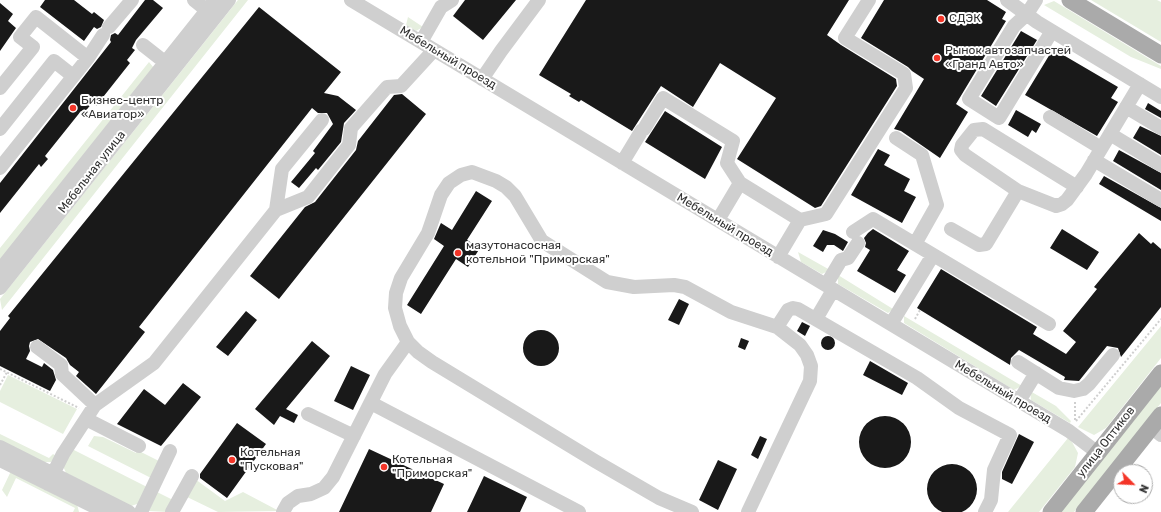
<!DOCTYPE html>
<html>
<head>
<meta charset="utf-8">
<style>
	body { margin:0 }
	#map { position:relative; width:1161px; height:512px; overflow:hidden; background:#fff; font-family:Rubik,sans-serif }
	canvas { display:block }
	.north { position:absolute; left:1113px; top:464px; width:40px; height:40px; box-sizing:border-box; background:#fff; border:1px solid #adadad; border-radius:50%; rotate:114deg; font-size:11px; font-weight:700; line-height:16px; text-align:center; color:#323232 }
	.north::after { content:''; display:block; margin:auto; width:14px; height:18px; background:#f43528; clip-path:polygon(50% 0,100% 100%,50% 72%,0 100%) }
</style>
</head>
<body>
<div id="map">
<canvas width="1161" height="512"></canvas>
<div class="north">N</div>
</div>
<script>
const ctx = document.querySelector('canvas').getContext('2d');
ctx.lineJoin = 'round';
function fillPath(path, color) { ctx.fillStyle = color; ctx.fill(path, 'evenodd'); }
const shape = rows => new Path2D(rows.map(r => 'M' + r).join(''));
function trace(path, color, width, dash) { ctx.strokeStyle = color; ctx.lineWidth = width; ctx.lineCap = dash ? 'butt' : 'round'; ctx.setLineDash(dash || []); ctx.stroke(path); }
function label(font, color, halo, rows, align = 'center') {
  ctx.font = font + ' Rubik,sans-serif'; ctx.lineWidth = 4; ctx.setLineDash([]); ctx.textBaseline = 'middle'; ctx.strokeStyle = halo; ctx.fillStyle = color; for (const [text, x, y, turn = 0] of rows) {
    ctx.save(); ctx.translate(x, y); ctx.rotate((+turn || 0) * Math.PI / 180); ctx.textAlign = isNaN(turn) ? turn : align; if (halo) ctx.strokeText(text, 0, 0); ctx.fillText(text, 0, 0); ctx.restore();
  }
}
const green = shape([
	[238,0,248,0,2,310,0,299],
	[1091,0,1157,0,1161,2,1161,42],
	[1054,1,1161,66,1161,69,1131,57,1044,5],
	[408,17,423,27,416,31,406,25],
	[149,62,154,68,0,260,0,248],
	[798,252,830,270,822,274,801,262],
	[838,275,893,309,888,313,838,284],
	[904,316,1022,386,1014,390,904,323],
	[1161,326,1161,358,1106,428,1094,435,1078,427],
	[8,375,77,409,63,434,0,402,0,391],
	[1161,385,1161,403,1074,512,1060,512],
	[1030,391,1056,406,1071,421,1070,423,1031,400],
	[0,434,49,458,53,454,56,456,51,462,44,462,0,440],
	[94,436,103,437,136,453,137,450,161,462,153,479,88,446],
	[1068,438,1072,442,1078,453,1075,467,1039,512,1008,512],
	[72,449,149,488,140,503,131,506,66,473,63,466],
	[11,471,77,504,79,512,73,512,75,508,16,478,7,497,2,490],
	[195,479,225,501,243,492,279,511,218,512,185,496],
	[157,492,173,500,167,512,149,511]
]);
const building = shape([
	[45,0,74,0,92,14,94,12,104,20,101,27,97,29,94,27,84,41,40,7],
	[145,0,153,0,163,8,136,40,132,48,135,50,127,60,130,63,96,106,92,103,84,113,81,111,45,156,48,159,41,167,39,164,0,213,0,183,111,42,110,40,111,35,115,33,118,35],
	[465,0,516,0,483,40,453,16],
	[586,0,849,0,827,35,841,45,896,79,897,86,821,206,815,208,737,159,776,98,720,63,693,107,661,86,632,131,581,100,579,102,569,96,571,94,539,75],
	[884,0,987,0,1006,12,1002,19,1006,21,956,104,968,112,940,158,901,131,894,129,924,79,912,71,908,67,861,38],
	[0,3,13,14,8,21,16,28,0,51],
	[259,7,341,72,324,93,338,96,356,110,344,123,341,142,318,170,316,168,299,188,291,182,315,153,313,151,333,124,327,113,318,113,312,108,139,327,145,332,96,394,76,376,79,372,70,365,66,358,38,339,30,342,29,346,30,351,26,359,42,367,44,363,53,370,56,380,50,391,0,366,0,331,10,318,8,316],
	[1021,31,1037,40,996,106,981,96],
	[1053,49,1118,87,1111,98,1118,102,1097,136,1025,95],
	[402,94,426,114,279,299,250,276,305,207,315,202,356,150,358,141,394,95],
	[1148,103,1161,111,1161,118,1145,109],
	[1016,110,1041,124,1036,133,1032,130,1028,137,1008,125],
	[665,111,722,147,705,179,645,142],
	[1140,126,1161,136,1161,155,1133,138],
	[878,149,890,155,884,165,910,179,904,191,916,197,902,223,851,195],
	[1119,150,1161,173,1161,190,1113,161],
	[1104,176,1161,208,1161,221,1099,184],
	[476,191,492,201,467,240,480,248,468,267,456,259,421,314,407,305,444,246,434,239,440,225,441,223,452,230],
	[873,229,909,251,897,270,906,275,895,293,857,271,870,250,865,247,866,243,864,238,868,233],
	[1062,229,1099,252,1087,270,1050,248],
	[823,230,835,234,848,242,843,251,834,245,827,245,823,252,813,246],
	[1139,233,1151,244,1153,242,1161,249,1161,307,1121,357,1118,348,1107,346,1079,381,1064,380,1065,377,1019,350,1011,358,1010,365,917,308,941,269,1037,327,1033,334,1066,354,1076,342,1063,331,1097,289,1094,287],
	[679,299,689,304,679,325,668,320],
	[246,311,257,320,228,356,216,347],
	[802,322,810,326,805,336,797,331],
	'523 348a18 18 0 1 1 36 0a18 18 0 1 1-36 0Z',
	'821 343a7 7 0 1 1 14 0a7 7 0 1 1-14 0Z',
	[741,338,749,341,745,350,738,347],
	[312,341,330,356,286,409,298,415,294,423,280,416,274,425,255,409],
	[870,361,908,383,902,395,863,375],
	[351,366,370,375,353,410,334,401],
	[183,383,201,397,161,446,117,424,144,389,165,405],
	'859 442a26 26 0 1 1 52 0a26 26 0 1 1-52 0Z',
	[237,423,266,444,227,498,200,478,200,474],
	[1019,434,1034,442,1012,484,1002,479,1002,472],
	[760,436,767,439,758,459,751,455],
	[369,449,444,484,431,512,339,512],
	[718,460,737,469,718,510,699,500],
	'927 489a25 25 0 1 1 50 0a25 25 0 1 1-50 0Z',
	[484,476,527,497,520,512,467,512]
]);
const path = shape([
	[915,319,920,310],
	[0,369,79,408],
	[0,385,7,372],
	[1075,402,1075,422],
	[1076,421,1161,319]
]);
const minor = shape([
	[194,0,214,16],
	[351,0,1069,431,1098,453],
	[1007,0,1037,22,1161,97],
	[1036,0,1027,14,1014,26,969,99,999,118,1052,31],
	[109,27,132,0],
	[421,42,441,7,452,0],
	[143,45,171,67],
	[482,79,501,51,539,0],
	[0,88,33,47,20,37,36,17,88,58],
	[1126,107,1161,128],
	[1050,117,1101,148],
	[0,129,54,61,73,76],
	[644,129,663,98,733,141,727,163,740,183],
	[1110,134,1161,165],
	[896,138,922,155,937,205,915,244],
	[1094,160,1161,200],
	[622,163,642,130],
	[0,168,88,58,103,35],
	[1077,187,983,129,974,130,962,145,961,150,965,155,1018,191,1056,206,1062,204,1067,200,1086,174,1140,84],
	[276,210,282,169,322,120],
	[718,220,740,183,800,220,778,257],
	[800,220,826,214,906,88,904,74,845,38,869,0],
	[951,229,979,245,986,244,1018,191],
	[853,232,873,219,1049,324],
	[0,270,215,0],
	[826,285,841,260,848,258,858,243],
	[0,288,229,0],
	[816,319,833,290],
	[891,324,933,255],
	[777,327,788,310,793,308,798,309,917,378,959,408,1010,435,994,470,991,500,985,512],
	[37,347,61,365,62,374,95,405],
	[1018,362,1059,388,1074,391,1083,389,1089,384,1113,355],
	[1019,401,1036,373],
	[371,403,579,512],
	[308,414,354,436],
	[86,419,139,446],
	[1151,427,1161,435],
	[0,447,129,512],
	[0,460,105,512],
	[48,484,63,454,95,405,154,363,276,210,308,197,349,145,351,128,387,87,401,86,434,50],
	[141,512,170,451],
	[172,512,192,476],
	[283,512,288,503,298,496,311,494,324,488,333,477,385,374,408,342],
	[692,512,659,498,595,461,432,362,418,352,408,342,400,326,395,308,396,293,401,278,428,233,441,195,449,183,461,175,472,172,496,181,506,187,515,196,542,241,607,282,634,287,674,285,685,287,731,312,777,327,800,345,807,355,811,366,810,381,748,512]
]);
const major = shape([
	[1070,0,1161,55],
	[1051,512,1161,373],
	[1084,512,1161,415]
]);
const markers = [
	[941,19,4,"#f43528"],
	[937,58,4,"#f43528"],
	[73,108,4,"#f43528"],
	[458,253,4,"#f43528"],
	[232,460,4,"#f43528"],
	[384,467,4,"#f43528"]
];
const poiNames = [
	["СДЭК",949,19],
	["Рынок автозапчастей",945,51],
	["«Гранд Авто»",945,65],
	["Бизнес-центр",81,101],
	["«Авиатор»",81,115],
	["мазутонасосная",466,246],
	["котельной \"Приморская\"",466,260],
	["Котельная",240,453],
	["\"Пусковая\"",240,467],
	["Котельная",392,460],
	["\"Приморская\"",392,474]
];
const streetNames = [
	["Мебельный проезд",448,58,31],
	["Мебельная улица",92,172,-52],
	["Мебельный проезд",725,225,31],
	["Мебельный проезд",1003,392,31],
	["улица Оптиков",1106,442,-52]
];
fillPath(green, '#e6efdf');
fillPath(building, '#191919');
trace(path, '#cfcfcf', 2, [2, 2]);
trace(minor, '#cfcfcf', 14);
trace(major, '#aaa', 17);
for (const [x, y, r, color] of markers) { const dot = new Path2D(); dot.arc(x, y, r, 0, 2 * Math.PI); ctx.fillStyle = color; ctx.fill(dot); trace(dot, '#fff', 1.5); }
label('12px', '#323232', '#fff', poiNames, 'left');
label('12px', '#323232', '#fff', streetNames);
</script>
</body>
</html>
